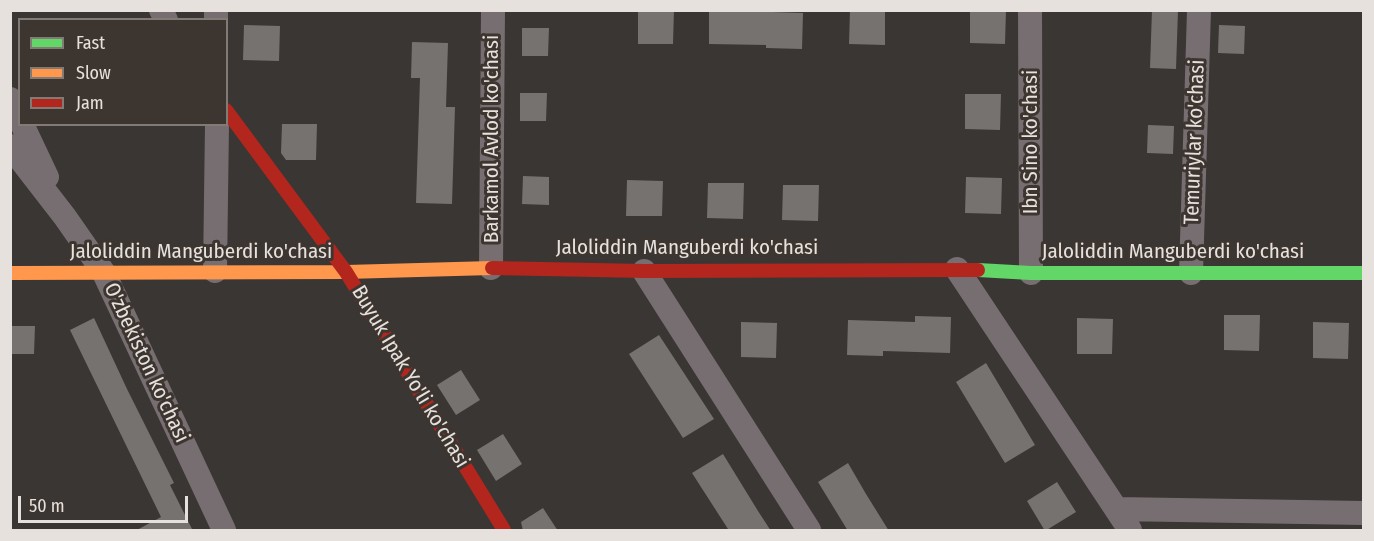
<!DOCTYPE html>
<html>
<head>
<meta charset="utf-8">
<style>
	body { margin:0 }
	#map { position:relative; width:1374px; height:541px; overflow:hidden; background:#3a3633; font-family:"Fira Sans Condensed",sans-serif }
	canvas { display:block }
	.frame { position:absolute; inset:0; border:12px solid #e6e1dd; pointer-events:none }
	.legend { position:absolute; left:18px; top:18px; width:210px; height:108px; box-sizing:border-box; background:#3d3530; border:2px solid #817a75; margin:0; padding:8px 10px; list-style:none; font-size:18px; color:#e6e1dd }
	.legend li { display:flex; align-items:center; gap:12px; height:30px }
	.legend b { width:30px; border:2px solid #817a75 }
	.scale { position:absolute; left:18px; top:496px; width:170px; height:27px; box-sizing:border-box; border:3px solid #e6e1dd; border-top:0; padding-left:8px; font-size:18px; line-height:21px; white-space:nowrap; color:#e6e1dd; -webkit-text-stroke:4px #3d3530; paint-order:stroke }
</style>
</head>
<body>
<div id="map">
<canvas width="1374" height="541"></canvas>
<div class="frame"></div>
<ul class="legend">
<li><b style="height:8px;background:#63d668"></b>Fast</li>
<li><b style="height:8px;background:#ff974d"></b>Slow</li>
<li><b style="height:8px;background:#b3261e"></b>Jam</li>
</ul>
<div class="scale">50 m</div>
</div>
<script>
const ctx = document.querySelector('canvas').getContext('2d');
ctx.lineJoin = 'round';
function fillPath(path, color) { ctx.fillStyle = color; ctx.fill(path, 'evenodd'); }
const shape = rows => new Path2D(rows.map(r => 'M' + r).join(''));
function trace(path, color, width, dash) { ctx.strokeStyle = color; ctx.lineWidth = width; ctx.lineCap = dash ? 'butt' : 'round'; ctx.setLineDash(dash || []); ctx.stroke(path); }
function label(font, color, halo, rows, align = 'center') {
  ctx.font = font + ' "Fira Sans Condensed",sans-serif'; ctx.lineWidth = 6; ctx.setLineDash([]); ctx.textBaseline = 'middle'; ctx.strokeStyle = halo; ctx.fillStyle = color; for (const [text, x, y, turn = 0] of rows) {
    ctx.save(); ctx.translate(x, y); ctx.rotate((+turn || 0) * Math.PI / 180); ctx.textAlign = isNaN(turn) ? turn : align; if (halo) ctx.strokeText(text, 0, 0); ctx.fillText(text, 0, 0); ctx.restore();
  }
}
const building = shape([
	[638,10,674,10,673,44,638,44],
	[709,10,803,13,802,49,766,48,766,45,709,44],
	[850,10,885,10,885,45,849,44],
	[970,10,1006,10,1005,44,970,43],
	[1152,10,1178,10,1176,69,1150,68],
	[244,25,280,26,279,61,243,60],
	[1219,25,1245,26,1244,54,1218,53],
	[522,28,549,28,548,56,522,56],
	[412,42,448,43,446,107,455,107,452,204,416,203,420,78,411,78],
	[520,93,547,93,546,121,520,121],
	[965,94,1001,94,1000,130,965,129],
	[282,124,317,124,316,160,286,160,281,153],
	[1148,125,1174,126,1173,154,1147,153],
	[523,176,549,177,549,205,522,204],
	[966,177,1002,178,1001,214,965,213],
	[627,180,663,181,662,216,626,216],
	[708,183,744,183,743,219,707,218],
	[783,185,819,185,818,221,782,220],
	[1224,315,1260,315,1259,351,1224,350],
	[915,316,951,317,950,353,883,351,883,356,847,355,848,320,915,322],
	[94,318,127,389,174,483,170,485,193,531,135,531,161,517,70,330],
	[1077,318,1113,319,1112,354,1077,354],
	[741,322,777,323,776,358,741,357],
	[1313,322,1349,323,1348,359,1313,358],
	[10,326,35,326,34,354,10,354],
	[659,335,714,419,683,438,629,354],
	[986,363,1035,445,1005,463,956,382],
	[461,370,480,400,456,415,437,385],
	[503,434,522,464,496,481,477,450],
	[723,454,758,511,771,531,726,531,728,529,692,473],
	[848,463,866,494,889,531,848,531,818,482],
	[1057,482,1076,512,1045,531,1027,501],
	[543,508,558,531,523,531,521,522]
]);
const street = shape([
	[161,10,166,20],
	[216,10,216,20],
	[1030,10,1031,273],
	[10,99,20,119],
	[22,124,47,177],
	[10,146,65,217,104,273,224,530],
	[491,268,493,10],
	[957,269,1130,530],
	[215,271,217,124],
	[644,271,809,530],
	[1191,273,1199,10],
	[1117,509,1364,513]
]);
const fast = shape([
	[978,270,1031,273,1364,273]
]);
const slow = shape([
	[10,273,346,272,492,268]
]);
const jam = shape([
	[226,110,346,272,504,530],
	[492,268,644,271,978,270]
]);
const streetNames = [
	["Barkamol Avlod ko'chasi",492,139,-90],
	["Ibn Sino ko'chasi",1031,142,-90],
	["Temuriylar ko'chasi",1195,142,-88],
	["Jaloliddin Manguberdi ko'chasi",687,248],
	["Jaloliddin Manguberdi ko'chasi",201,252],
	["Jaloliddin Manguberdi ko'chasi",1173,252],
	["O'zbekiston ko'chasi",146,363,65],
	["Buyuk Ipak Yo'li ko'chasi",410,377,59]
];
fillPath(building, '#767270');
trace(street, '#776e71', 24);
trace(fast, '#63d668', 14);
trace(slow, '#ff974d', 14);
trace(jam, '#b3261e', 14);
label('21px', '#e6e1dd', '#3d3530', streetNames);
</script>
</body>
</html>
